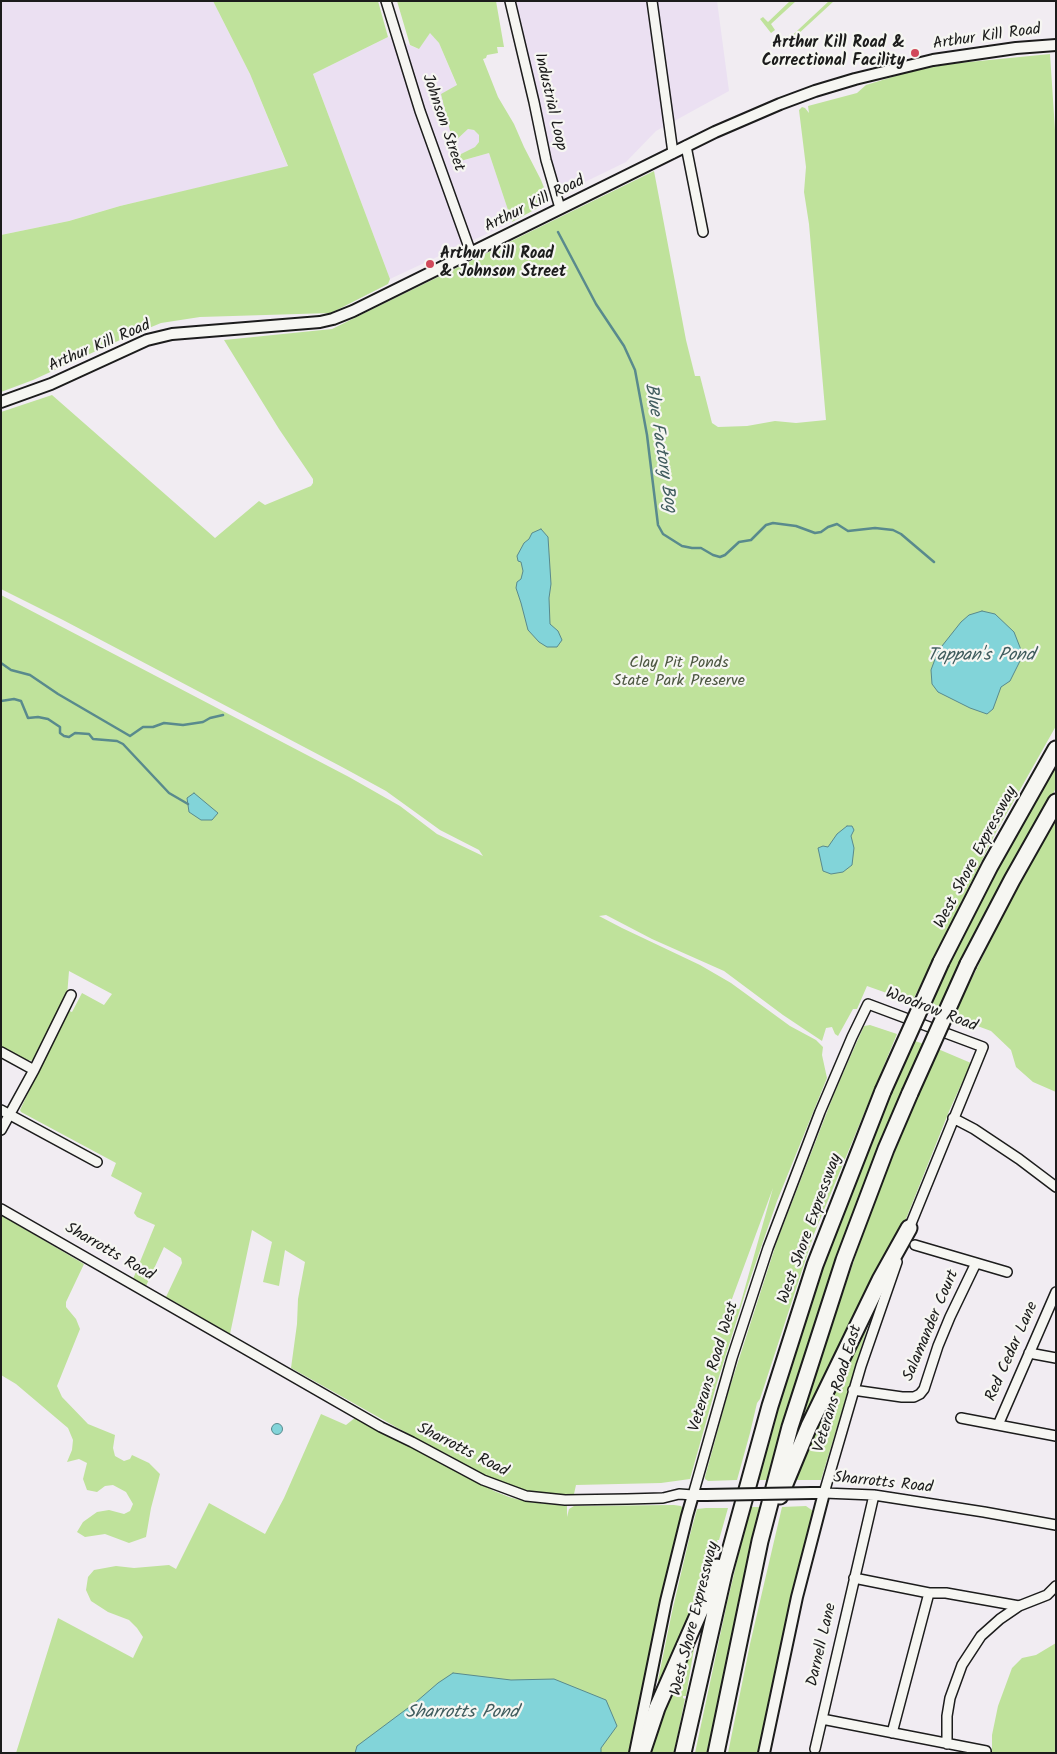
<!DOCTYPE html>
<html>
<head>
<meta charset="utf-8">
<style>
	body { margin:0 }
	#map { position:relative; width:1057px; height:1754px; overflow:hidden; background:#f1ecf2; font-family:Kalam,sans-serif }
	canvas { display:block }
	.frame { position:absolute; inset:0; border:2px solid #1c1c1c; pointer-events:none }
</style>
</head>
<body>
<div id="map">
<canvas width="1057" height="1754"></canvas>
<div class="frame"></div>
</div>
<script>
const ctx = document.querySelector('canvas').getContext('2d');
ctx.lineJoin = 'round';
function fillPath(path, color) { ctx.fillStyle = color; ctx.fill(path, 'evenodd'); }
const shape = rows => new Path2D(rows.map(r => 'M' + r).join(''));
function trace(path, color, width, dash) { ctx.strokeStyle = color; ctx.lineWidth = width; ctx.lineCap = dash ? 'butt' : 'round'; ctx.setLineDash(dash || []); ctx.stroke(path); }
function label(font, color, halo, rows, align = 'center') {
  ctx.font = font + ' Kalam,sans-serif'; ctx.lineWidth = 4.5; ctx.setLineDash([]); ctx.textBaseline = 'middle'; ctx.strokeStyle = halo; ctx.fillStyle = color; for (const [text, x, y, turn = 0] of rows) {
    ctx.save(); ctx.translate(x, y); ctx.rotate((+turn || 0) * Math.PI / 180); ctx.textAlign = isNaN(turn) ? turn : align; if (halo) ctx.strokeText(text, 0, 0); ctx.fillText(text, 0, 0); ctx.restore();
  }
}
const built = shape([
	[1,1,213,1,250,74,288,167,120,206,69,221,1,235],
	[505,1,717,1,729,91,656,131,626,162,552,198],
	[430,32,439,43,457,86,454,142,468,129,474,130,479,135,479,142,475,147,456,157,457,162,489,153,512,222,390,279,313,74,388,37,419,49]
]);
const green = shape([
	[213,1,378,1,388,37,313,74,390,279,388,284,331,313,200,317,161,323,120,340,33,380,1,392,1,235,69,221,120,206,288,166,250,74],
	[397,1,496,1,504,47,497,47,498,53,487,55,486,58,483,59,498,97,514,124,524,147,541,180,547,195,545,204,512,222,489,153,457,162,455,157,475,147,479,142,479,135,474,130,468,129,453,143,441,94,457,85,439,43,430,33,419,49,410,45],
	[790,1,796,1,771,24,775,30,771,33,760,19,763,17,768,22],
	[829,1,834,1,796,36,800,43,791,46,783,44],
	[1050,54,1056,145,1056,726,995,834,912,1002,867,986,857,1009,853,1009,838,1036,835,1034,832,1027,826,1028,822,1041,783,1015,724,971,652,939,606,915,599,916,622,928,700,965,731,983,790,1026,816,1040,823,1047,822,1055,827,1078,777,1201,745,1294,717,1383,690,1479,661,1483,576,1485,574,1494,547,1494,527,1491,496,1480,476,1472,291,1368,297,1324,298,1299,305,1262,285,1250,279,1286,263,1282,272,1242,252,1230,230,1334,166,1297,182,1263,181,1258,164,1247,146,1286,133,1279,155,1225,137,1217,134,1213,142,1193,111,1176,116,1163,21,1112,20,1110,67,1010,72,1012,82,993,104,1005,112,994,69,971,67,996,33,1061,23,1059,1,1048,1,595,349,777,400,806,437,834,483,856,479,850,440,830,386,791,342,767,63,620,1,589,1,412,52,395,215,538,259,501,265,505,311,486,313,483,313,479,279,429,224,340,332,329,654,171,686,340,695,376,700,376,712,423,718,427,747,426,775,421,796,423,826,420,809,224,804,192,806,167,799,110,802,107,805,108,809,113,808,106,857,93,866,85,912,71,949,64],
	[773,1188,739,1309,729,1307],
	[1056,764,1056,788,954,982,937,1013,926,1009,1005,855],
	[1056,817,1056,1092,1033,1082,1016,1067,1011,1050,991,1031,953,1017,1011,899],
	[870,1025,897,1034,814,1234,760,1399,757,1403,750,1433,737,1480,708,1481,705,1479,705,1477,728,1393,777,1241,834,1094,851,1055,864,1026],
	[912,1040,924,1044,818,1316,768,1480,756,1480,819,1277,855,1175],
	[938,1049,971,1063,950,1109,904,1224,800,1428,821,1357,860,1243,890,1163],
	[1,1215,84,1264,66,1302,66,1307,76,1319,80,1329,57,1386,62,1397,88,1424,115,1435,113,1448,115,1456,124,1461,130,1459,132,1455,149,1463,160,1474,151,1508,146,1537,129,1543,105,1534,85,1537,77,1532,83,1522,97,1512,109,1510,124,1514,130,1511,133,1504,126,1492,113,1485,105,1486,97,1492,87,1490,83,1479,87,1463,79,1459,67,1462,72,1450,73,1440,68,1428,16,1384,1,1375],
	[872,1312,821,1480,792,1480,818,1418],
	[321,1414,346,1425,356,1417,433,1457,494,1491,509,1497,528,1502,567,1506,567,1517,569,1509,574,1506,674,1505,681,1506,683,1509,630,1753,16,1753,58,1618,133,1658,143,1637,137,1628,129,1620,108,1612,91,1601,86,1590,88,1577,94,1570,116,1566,134,1568,169,1565,176,1569,209,1503,265,1534,284,1498],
	[806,1506,813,1511,794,1584,758,1753,728,1753,750,1644,782,1507],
	[750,1507,762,1507,739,1599,707,1753,695,1753,727,1603],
	[706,1508,728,1508,719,1540,717,1540,718,1543,705,1585,659,1685,658,1680,672,1612,690,1535,697,1509],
	[696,1637,686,1696,683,1696,683,1698,685,1699,674,1753,646,1753,659,1714],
	[1056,1643,1056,1753,992,1753,992,1735,998,1706,1012,1668,1022,1658,1036,1655]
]);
const water = shape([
	[541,529,548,537,551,584,549,598,550,624,558,631,562,640,557,647,547,647,539,642,528,630,521,603,516,588,517,582,521,579,523,571,521,562,518,561,517,556,524,543,529,539,532,533,541,529],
	[982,611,995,614,1014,632,1023,655,1010,681,1001,687,993,709,987,714,970,708,938,692,932,684,931,670,938,651,961,622,969,615,982,611],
	[194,793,218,813,212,820,201,820,189,812,187,798,194,793],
	[847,826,852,826,854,830,851,836,854,848,852,865,843,872,831,874,823,871,818,848,823,846,828,847,837,834,847,826],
	'271.5 1429a5.5 5.5 0 1 1 11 0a5.5 5.5 0 1 1-11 0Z',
	[453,1673,511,1680,554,1679,606,1700,617,1726,601,1748,601,1753,355,1753,357,1746,416,1702,438,1683,453,1673]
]);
const stream = shape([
	[558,232,596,304,624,346,635,370,647,435,658,525,663,534,682,546,692,548,701,548,713,555,720,557,725,555,739,542,751,540,766,525,773,523,796,526,815,533,821,532,828,527,837,524,848,531,875,528,893,530,901,534,934,562],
	[1,663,11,670,30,675,58,694,130,736,143,727,153,727,164,723,183,725,203,722,210,718,223,715],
	[1,701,14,699,21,701,28,718,38,717,48,719,60,727,60,733,64,736,69,737,75,733,89,734,93,739,117,741,123,744,169,793,188,804]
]);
const minor = shape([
	[386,1,420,111,471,253],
	[510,1,534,102,546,160,560,208],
	[652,1,673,153],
	[686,146,703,232],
	[1,1052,34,1070],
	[1,1110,97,1162],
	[953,1118,974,1129,1019,1159,1056,1187],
	[1,1130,34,1070,71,995],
	[1,1209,381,1427,412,1442,483,1480,526,1496,565,1500,627,1499,663,1498,679,1494,693,1495,732,1358,768,1248,820,1112,852,1037,868,1004,983,1047,908,1231],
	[915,1245,1007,1272],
	[897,1262,861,1366,824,1493,874,1495,984,1512,1056,1525],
	[1029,1353,1056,1358],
	[853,1390,902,1397,914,1397,920,1394,924,1389,938,1346,950,1317,976,1263],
	[961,1418,1056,1436],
	[998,1425,1056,1292],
	[854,1578,929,1593,946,1593,1019,1606,1047,1595,1056,1586],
	[822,1719,986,1751],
	[892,1733,929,1593],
	[947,1744,947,1716,950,1698,962,1665,981,1636,1000,1619,1019,1606],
	[815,1749,874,1495]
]);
const tertiary = shape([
	[1,402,51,384,147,340,172,334,320,322,333,319,353,311,715,132,780,104,815,91,855,79,933,60,1016,48,1056,45],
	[635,1753,666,1601,687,1516,693,1495,706,1495],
	[764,1753,797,1597,824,1493,812,1493]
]);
const motorway = shape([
	[941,962,990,866,1056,749],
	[968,964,1012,880,1056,802],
	[780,1496,809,1426,880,1280,909,1228],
	[642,1753,657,1708,706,1597,717,1567],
	[683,1753,724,1573,770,1406,815,1265,883,1091],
	[716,1753,760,1541,790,1427,844,1260,886,1149,910,1093]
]);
const tertiaryBridge = shape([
	[706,1495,812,1493]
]);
const motorwayBridge = shape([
	[883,1091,941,962],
	[910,1093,968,964]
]);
const markers = [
	[915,53,5,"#d1495b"],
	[430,264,5,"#d1495b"]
];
const streetNames = [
	["Arthur Kill Road",987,38,-8],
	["Industrial Loop",549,102,77],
	["Johnson Street",442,123,71],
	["Arthur Kill Road",535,205,-26],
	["Arthur Kill Road",100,347,-23],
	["West Shore Expressway",977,858,-62],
	["Woodrow Road",931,1011,21],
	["West Shore Expressway",811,1229,-70],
	["Sharrotts Road",109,1253,30],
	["Salamander Court",932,1326,-67],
	["Red Cedar Lane",1013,1352,-66],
	["Veterans Road West",715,1367,-73],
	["Veterans Road East",839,1389,-73],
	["Sharrotts Road",462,1451,27],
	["Sharrotts Road",883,1484,6],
	["West Shore Expressway",696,1619,-76],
	["Darnell Lane",823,1645,-77]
];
const poiNames = [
	["Arthur Kill Road &",905,44],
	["Correctional Facility",905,62],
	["Arthur Kill Road",440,255,"left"],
	["& Johnson Street",440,273,"left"]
];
const parkNames = [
	["Clay Pit Ponds",679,664],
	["State Park Preserve",679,682]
];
const waterNames = [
	["Blue Factory Bog",659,448,81],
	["Tappan's Pond",981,657],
	["Sharrotts Pond",462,1714]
];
fillPath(built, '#ebe0f2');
fillPath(green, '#bfe29b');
fillPath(water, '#82d4d9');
trace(water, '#598a8d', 1);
trace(stream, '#598a8d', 2.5);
trace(minor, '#1c1c1c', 12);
trace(tertiary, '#1c1c1c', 14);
trace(motorway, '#1c1c1c', 19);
trace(minor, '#f6f6f2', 9);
trace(tertiary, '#f6f6f2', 10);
trace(motorway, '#f6f6f2', 15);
trace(tertiaryBridge, '#1c1c1c', 14, []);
trace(motorwayBridge, '#1c1c1c', 19, []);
trace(tertiaryBridge, '#f6f6f2', 10);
trace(motorwayBridge, '#f6f6f2', 15);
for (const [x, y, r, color] of markers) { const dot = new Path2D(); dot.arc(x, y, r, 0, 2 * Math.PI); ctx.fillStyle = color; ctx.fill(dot); trace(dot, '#f6f6f2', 2); }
label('16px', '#1c1c1c', '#f6f6f2', streetNames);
label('bold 16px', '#1c1c1c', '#f6f6f2', poiNames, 'right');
label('16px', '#4d5742', '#f6f6f2', parkNames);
label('italic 18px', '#405c5e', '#f6f6f2', waterNames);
</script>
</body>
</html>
